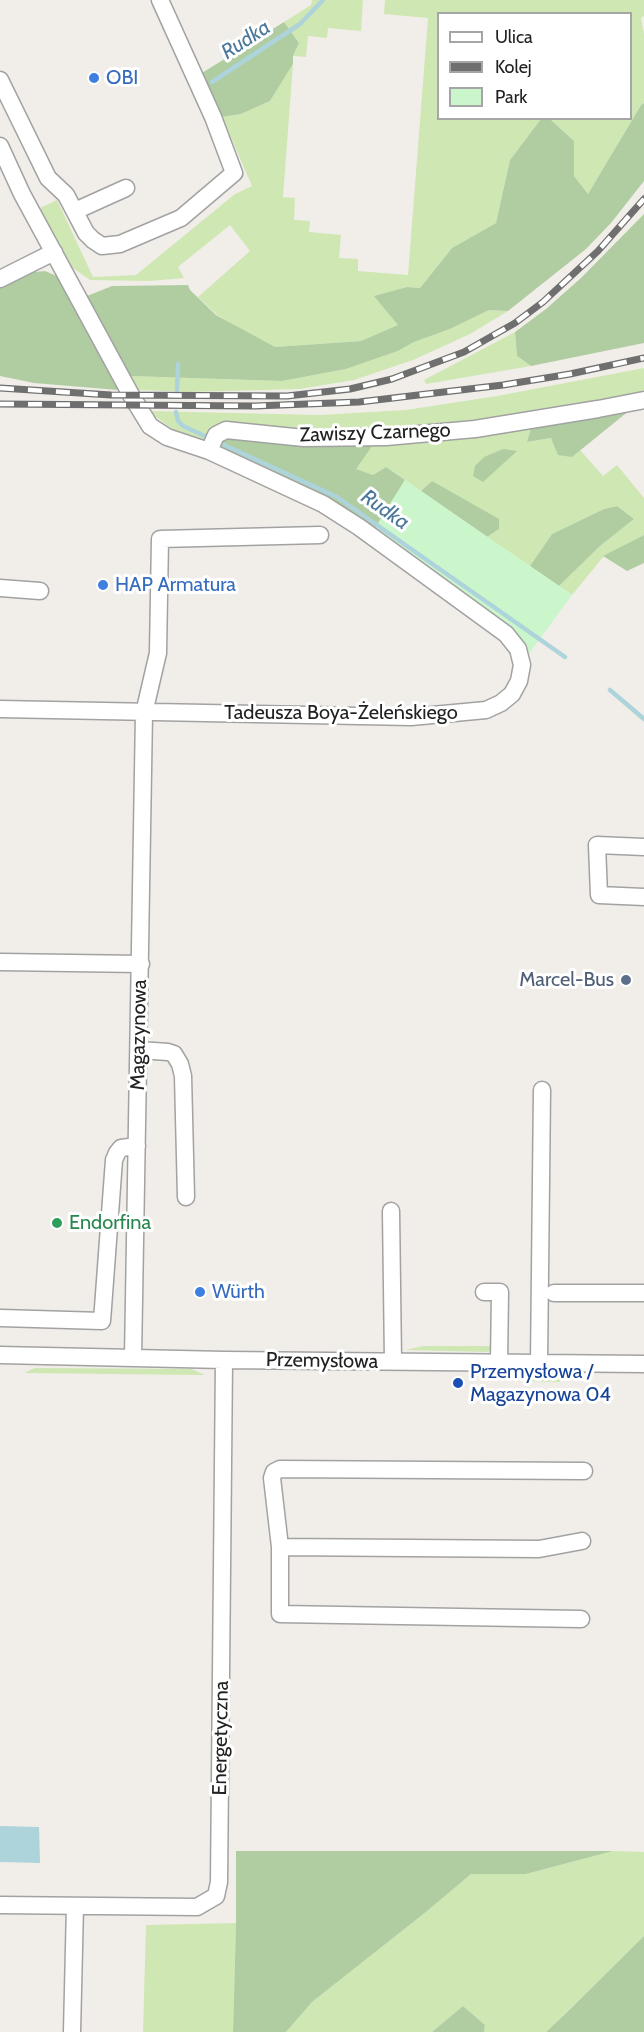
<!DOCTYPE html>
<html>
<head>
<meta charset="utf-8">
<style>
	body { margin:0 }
	#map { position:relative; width:644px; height:2032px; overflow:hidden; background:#f1eee9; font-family:Cabin,sans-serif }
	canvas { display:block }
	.legend { position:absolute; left:437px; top:12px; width:195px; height:108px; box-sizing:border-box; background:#fff; border:2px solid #a6a6a6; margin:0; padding:8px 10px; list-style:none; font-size:18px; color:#212121 }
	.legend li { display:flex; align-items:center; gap:12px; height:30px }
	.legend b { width:30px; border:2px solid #a6a6a6 }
</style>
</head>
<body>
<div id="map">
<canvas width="644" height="2032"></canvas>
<ul class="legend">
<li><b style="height:8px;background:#fff"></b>Ulica</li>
<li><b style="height:8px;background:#6f6f6f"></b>Kolej</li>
<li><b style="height:16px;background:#cbf6cc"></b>Park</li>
</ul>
</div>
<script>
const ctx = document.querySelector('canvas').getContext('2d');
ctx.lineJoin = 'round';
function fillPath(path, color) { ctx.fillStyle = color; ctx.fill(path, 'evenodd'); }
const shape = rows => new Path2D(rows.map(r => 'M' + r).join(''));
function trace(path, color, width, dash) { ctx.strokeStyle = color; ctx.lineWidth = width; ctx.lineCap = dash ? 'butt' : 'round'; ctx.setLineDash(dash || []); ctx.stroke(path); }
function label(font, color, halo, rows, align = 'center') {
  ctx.font = font + ' Cabin,sans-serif'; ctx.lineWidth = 6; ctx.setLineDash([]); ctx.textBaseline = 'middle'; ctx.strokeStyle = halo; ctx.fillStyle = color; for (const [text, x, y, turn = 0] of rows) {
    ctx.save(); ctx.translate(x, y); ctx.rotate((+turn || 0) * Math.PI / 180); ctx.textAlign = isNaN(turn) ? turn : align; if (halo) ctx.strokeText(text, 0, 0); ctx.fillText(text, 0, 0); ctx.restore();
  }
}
const grass = shape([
	[312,0,363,0,361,31,328,28,327,38,308,36,306,57,293,56,299,43,284,22,311,5],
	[385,0,644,0,644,16,641,18,644,34,644,103,641,105,588,194,574,176,574,141,550,119,630,118,630,14,438,14,438,118,541,119,510,160,496,223,452,248,420,288,407,287,375,296,399,325,361,341,275,347,252,336,216,314,198,297,250,251,230,225,178,267,184,278,150,281,90,280,70,266,40,208,57,200,93,277,136,275,235,194,252,186,222,117,241,114,270,101,293,64,283,197,295,198,294,220,310,221,309,232,341,235,339,258,358,259,358,271,408,275,428,18,384,14],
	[489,310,508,311,470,334,413,360,354,380,299,389,188,392,138,390,130,376,282,381,346,369,398,351,414,342,450,329],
	[515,332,517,356,531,366,426,384,424,380],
	[644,368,644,393,557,412,409,428,303,434,268,428,205,444,176,432,148,411,320,415,406,410,497,396],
	[532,425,527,442,551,438,572,457,580,450,603,476,617,465,644,498,644,535,604,556,572,595,559,586,600,546,634,519,617,506,604,509,552,534,530,566,487,537,499,529,432,481,421,491,386,467,373,475,355,469,375,442,416,443],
	[424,1346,493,1346,492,1350,487,1352,405,1350],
	[35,1368,191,1369,205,1375,24,1373],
	[505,1373,560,1374,560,1382,486,1380],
	[613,1851,644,1852,644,1936,546,2032,484,2032,485,2025,463,2006,432,2032,286,2032,312,2002,426,1912,471,1874,526,1874],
	[236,1923,233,2032,143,2032,146,1925]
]);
const forest = shape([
	[284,22,299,43,293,56,293,64,270,101,241,114,222,117,202,73],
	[644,103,644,181,611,223,586,249,508,311,489,310,450,329,414,342,398,351,346,369,282,381,130,376,87,296,112,286,188,285,190,290,216,315,275,347,361,341,398,325,374,296,407,287,420,288,452,248,496,223,510,160,541,119,550,119,574,141,574,176,588,194,641,105],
	[644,214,644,343,531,366,517,356,515,332,546,309,581,278],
	[45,271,57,276,118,390,34,383,0,376,0,288,34,272],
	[630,410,572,457,558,455,551,438,527,442,532,425],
	[225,437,375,442,356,469,373,475,386,467,405,480,374,530,219,450],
	[503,449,517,451,483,482,473,476,475,466,484,457],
	[432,481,499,519,499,529,487,537,421,491],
	[617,506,634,519,600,546,559,586,530,566,552,534,604,509],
	[644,535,644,563,627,571,603,556],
	[236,1851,613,1851,526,1874,471,1874,426,1912,312,2002,286,2032,233,2032,236,1923],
	[644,1936,644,2032,546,2032,566,2013],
	[463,2006,485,2025,484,2032,432,2032]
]);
const park = shape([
	[405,480,572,595,528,655,522,641,514,632,374,530]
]);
const water = shape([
	[0,1826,39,1827,40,1863,0,1862]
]);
const stream = shape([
	[212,82,300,24,323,0],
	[177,390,178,364],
	[176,412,178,421,183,426,337,497,565,657],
	[610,690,644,719]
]);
const minor = shape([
	[0,80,48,178,66,195,86,233,93,240,102,246,120,244,181,218,234,173,213,117,160,0],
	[0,146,22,194,131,395,150,426,167,437,209,451,216,435,226,430,304,438,386,437,475,429,598,409,644,400],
	[75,211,126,188],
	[0,279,54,252],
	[0,588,40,591],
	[0,709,411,717,486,710,501,703,512,694,519,681,522,665,518,649,506,634,359,527,323,504,209,451],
	[644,847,597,845,599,895,644,897],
	[0,962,141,964],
	[139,1050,168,1052,174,1054,180,1064,183,1076,186,1197],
	[391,1211,393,1361],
	[484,1292,500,1292,499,1363],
	[554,1293,644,1293],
	[1,1318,102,1321,114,1160,117,1153,121,1148,137,1146],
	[0,1355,224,1360,644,1364],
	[133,1358,144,713,158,653,160,539,320,535],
	[539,1363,542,1090],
	[280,1547,539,1549,582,1541],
	[581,1619,280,1614,280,1547,272,1478,274,1472,280,1469,584,1471],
	[0,1905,197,1907,216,1896,219,1882,224,1360],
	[72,2032,75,1906]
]);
const rail = shape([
	[0,388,111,395,287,396,350,389,392,379,464,352,515,323,543,302,598,251,644,199],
	[0,404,255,406,359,402,503,385,570,374,644,358]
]);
const markers = [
	[94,78,6,"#3f7fe0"],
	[103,585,6,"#3f7fe0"],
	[626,980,6,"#5c6f8a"],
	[57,1223,6,"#2e9e5b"],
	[200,1292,6,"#3f7fe0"],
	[458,1383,6,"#1a4fb4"]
];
const shopNames = [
	["OBI",106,78],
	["HAP Armatura",115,585],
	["Würth",212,1292]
];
const streetNames = [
	["Zawiszy Czarnego",375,433,-2],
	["Tadeusza Boya-Żeleńskiego",341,713],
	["Magazynowa",139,1035,-89],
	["Przemysłowa",322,1361,1],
	["Energetyczna",221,1738,-89]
];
const serviceNames = [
	["Marcel-Bus",614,980]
];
const leisureNames = [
	["Endorfina",69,1223]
];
const transitNames = [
	["Przemysłowa /",470,1372],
	["Magazynowa 04",470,1395]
];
const waterNames = [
	["Rudka",246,40,-33],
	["Rudka",385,510,35]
];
fillPath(grass, '#cfe7b3');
fillPath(forest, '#b0cda1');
fillPath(park, '#cbf6cc');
fillPath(water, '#add3db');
trace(stream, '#add3db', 4.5);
trace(minor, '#a2a2a2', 19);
trace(minor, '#fff', 16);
trace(rail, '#6f6f6f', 7);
trace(rail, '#fff', 4.5, [14]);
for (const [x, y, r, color] of markers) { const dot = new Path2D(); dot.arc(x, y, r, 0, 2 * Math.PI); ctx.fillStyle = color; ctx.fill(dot); trace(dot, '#fff', 2); }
label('20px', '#366cbe', '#fff', shopNames, 'left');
label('20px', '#212121', '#fff', streetNames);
label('20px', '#4e5e75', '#fff', serviceNames, 'right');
label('20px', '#27864d', '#fff', leisureNames, 'left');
label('20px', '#164399', '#fff', transitNames, 'left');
label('italic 21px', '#4c789c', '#fff', waterNames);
</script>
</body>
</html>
